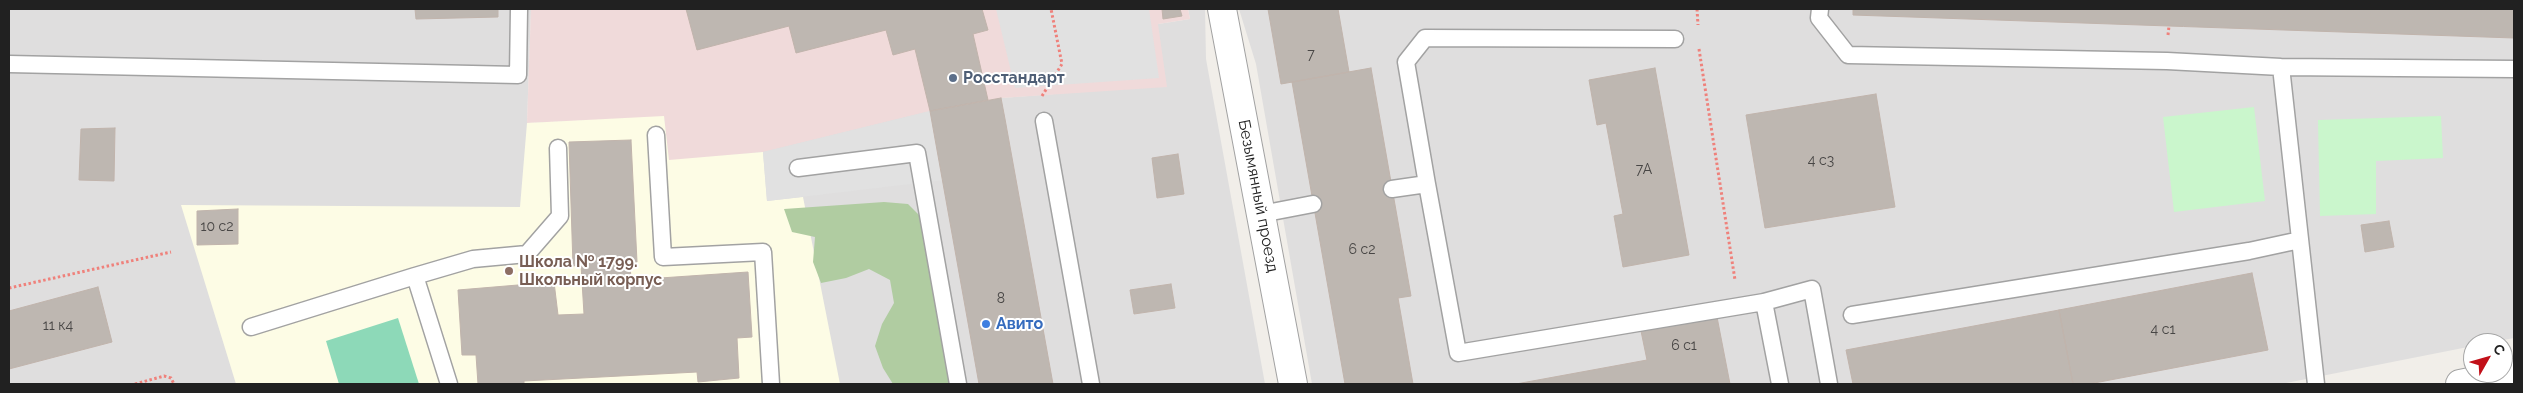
<!DOCTYPE html>
<meta charset="utf-8">
<style>
body{margin:0}
#map{position:relative;width:2523px;height:393px;overflow:hidden;background:#f1eee9;font-family:Raleway,sans-serif}
canvas{display:block}
.frame{position:absolute;inset:0;border:10px solid #212121;pointer-events:none}
.north{position:absolute;left:2463px;top:333px;width:50px;height:50px;box-sizing:border-box;background:#fff;border:1px solid #a6a6a6;border-radius:50%;rotate:52deg;font-size:14px;font-weight:700;line-height:20px;text-align:center;color:#212121}
.north::after{content:'';display:block;margin:auto;width:18px;height:22px;background:#c21019;clip-path:polygon(50% 0,100% 100%,50% 72%,0 100%)}
</style>
<div id="map">
<canvas width="2523" height="393"></canvas>
<div class="frame"></div>
<div class="north">С</div>
</div>
<script>
const ctx = document.querySelector('canvas').getContext('2d');
ctx.lineJoin = 'round';
function fillPath(path, color) {
  ctx.fillStyle = color;
  ctx.fill(path, 'evenodd');
}
function poly(rows) {
  const path = new Path2D();
  for (const r of rows) {
    path.moveTo(r[0], r[1]);
    for (let i = 2; i < r.length; i += 2) path.lineTo(r[i], r[i + 1]);
  }
  return path;
}
function trace(path, color, width, dash) {
  ctx.strokeStyle = color;
  ctx.lineWidth = width;
  ctx.lineCap = dash ? 'butt' : 'round';
  ctx.setLineDash(dash || []);
  ctx.stroke(path);
}
function drawText(font, color, halo, rows, align = 'center') {
  ctx.font = font + ' Raleway,sans-serif';
  ctx.lineWidth = 4;
  ctx.setLineDash([]);
  ctx.textBaseline = 'middle';
  ctx.strokeStyle = halo;
  ctx.fillStyle = color;
  for (const [text, x, y, turn = 0] of rows) {
    ctx.save();
    ctx.translate(x, y);
    ctx.rotate((+turn || 0) * Math.PI / 180);
    ctx.textAlign = isNaN(turn) ? turn : align;
    if (halo) ctx.strokeText(text, 0, 0);
    ctx.fillText(text, 0, 0);
    ctx.restore();
  }
}
fillPath(poly([
 [9,9,531,9,527,123,664,116,930,111,1001,98,1054,94,1158,24,1190,19,1188,9,1205,9,1206,59,1265,384,9,384],
 [1239,9,2514,9,2514,338,2487,343,2473,343,2473,346,2281,384,1312,384,1256,64]
]), '#dfdede');
fillPath(poly([
 [531,9,1188,9,1190,19,1158,24,1167,87,1001,98,930,111,763,152,669,161,664,117,527,123]
]), '#f0dada');
fillPath(poly([
 [664,116,669,160,763,152,767,201,803,197,840,384,236,384,181,205,520,207,527,123]
]), '#fdfce5');
fillPath(poly([
 [884,202,908,204,925,221,949,384,893,384,883,368,875,346,882,324,894,303,890,280,869,269,846,278,821,283,813,262,815,237,792,232,784,209]
]), '#b0cca1');
fillPath(poly([
 [2254,107,2265,201,2174,212,2163,117],
 [2441,116,2443,158,2376,161,2376,214,2320,216,2318,120]
]), '#caf6cc');
fillPath(poly([
 [398,318,419,384,339,384,326,341]
]), '#8dd9b8');
fillPath(poly([
 [996,9,1149,9,1159,78,1015,88],
 [930,111,944,180,767,201,763,152]
]), '#e1e1e1');
const building = poly([
 [415,9,498,9,498,17,416,19,415,9],
 [686,9,982,9,988,30,973,34,988,100,930,111,915,49,893,55,886,30,796,53,789,26,697,50,686,9],
 [1162,9,1180,9,1182,16,1163,19,1162,9],
 [1268,9,1338,9,1349,72,1281,84,1268,9],
 [1853,9,2514,9,2514,38,1853,15,1853,9],
 [1371,68,1411,296,1398,298,1413,384,1345,384,1292,82,1371,68],
 [1655,68,1689,255,1623,267,1614,216,1623,214,1606,123,1597,125,1589,80,1655,68],
 [1876,94,1895,207,1765,228,1746,115,1876,94],
 [1001,98,1005,119,1053,384,979,384,930,111,1001,98],
 [115,128,114,181,79,180,81,129,115,128],
 [631,140,637,262,630,263,631,280,748,272,752,337,737,338,739,378,698,382,697,372,524,381,524,384,478,384,476,355,462,355,458,290,554,282,558,315,584,314,581,265,573,266,569,142,631,140],
 [1178,154,1184,194,1157,198,1152,158,1178,154],
 [238,209,238,244,197,245,197,211,238,209],
 [2389,221,2394,247,2365,252,2361,225,2389,221],
 [2252,273,2268,350,2089,384,2073,384,2059,310,2252,273],
 [1171,284,1175,308,1134,314,1130,290,1171,284],
 [98,287,112,342,9,369,9,311,98,287],
 [2059,310,2073,384,1853,384,1846,350,2059,310],
 [1717,317,1730,384,1516,384,1647,360,1641,331,1717,317]
]);
fillPath(building, '#beb7b1');
trace(building, '#c1b4ac', 1);
const service = poly([
 [1820,9,1819,18,1848,55,2167,61,2281,67,2514,69],
 [9,64,518,75,519,9],
 [2281,67,2316,384],
 [1044,121,1091,384],
 [656,135,663,257,763,252,771,384],
 [798,168,917,153,958,384],
 [1427,184,1458,353,1764,302],
 [1392,189,1427,184,1406,62,1425,38,1675,39],
 [1261,214,1313,204],
 [415,276,473,259,527,254,560,216,558,148],
 [1852,315,2249,251,2300,240],
 [251,327,415,276,449,384],
 [1780,384,1764,302,1812,289,1829,384]
]);
const minor = poly([
 [1222,9,1293,384],
 [2460,384,2514,373]
]);
trace(service, '#a2a2a2', 19);
trace(minor, '#a2a2a2', 30);
trace(poly([
 [1697,9,1698,25],
 [2168,35,2169,26],
 [1699,49,1735,280],
 [1042,96,1062,64,1051,9],
 [9,288,171,252],
 [135,384,164,376,171,378,174,384]
]), '#ef817b', 3, [2.5, 2.5]);
trace(service, '#fff', 16);
trace(minor, '#fff', 28);
for (const [x, y, r, color] of [
 [953,78,5,"#5c6f8a"],
 [509,271,5,"#8d6e63"],
 [986,324,5,"#3f7fe0"]
]) {
  const dot = new Path2D();
  dot.arc(x, y, r, 0, 2 * Math.PI);
  ctx.fillStyle = color;
  ctx.fill(dot);
  trace(dot, '#fff', 2);
}
drawText('14px', '#484645', null, [
 ["7",1311,55],
 ["4 с3",1821,161],
 ["7А",1644,170],
 ["10 с2",217,227],
 ["6 с2",1362,250],
 ["8",1001,299],
 ["11 к4",58,326],
 ["4 с1",2163,330],
 ["6 с1",1684,346]
]);
drawText('bold 16px', '#4e5e75', '#fff', [
 ["Росстандарт",963,78]
], 'left');
drawText('16px', '#212121', '#fff', [
 ["Безымянный проезд",1258,196,79]
]);
drawText('bold 16px', '#785e54', '#fff', [
 ["Школа № 1799.",519,262],
 ["Школьный корпус",519,280]
], 'left');
drawText('bold 16px', '#366cbe', '#fff', [
 ["Авито",996,324]
], 'left');
</script>
